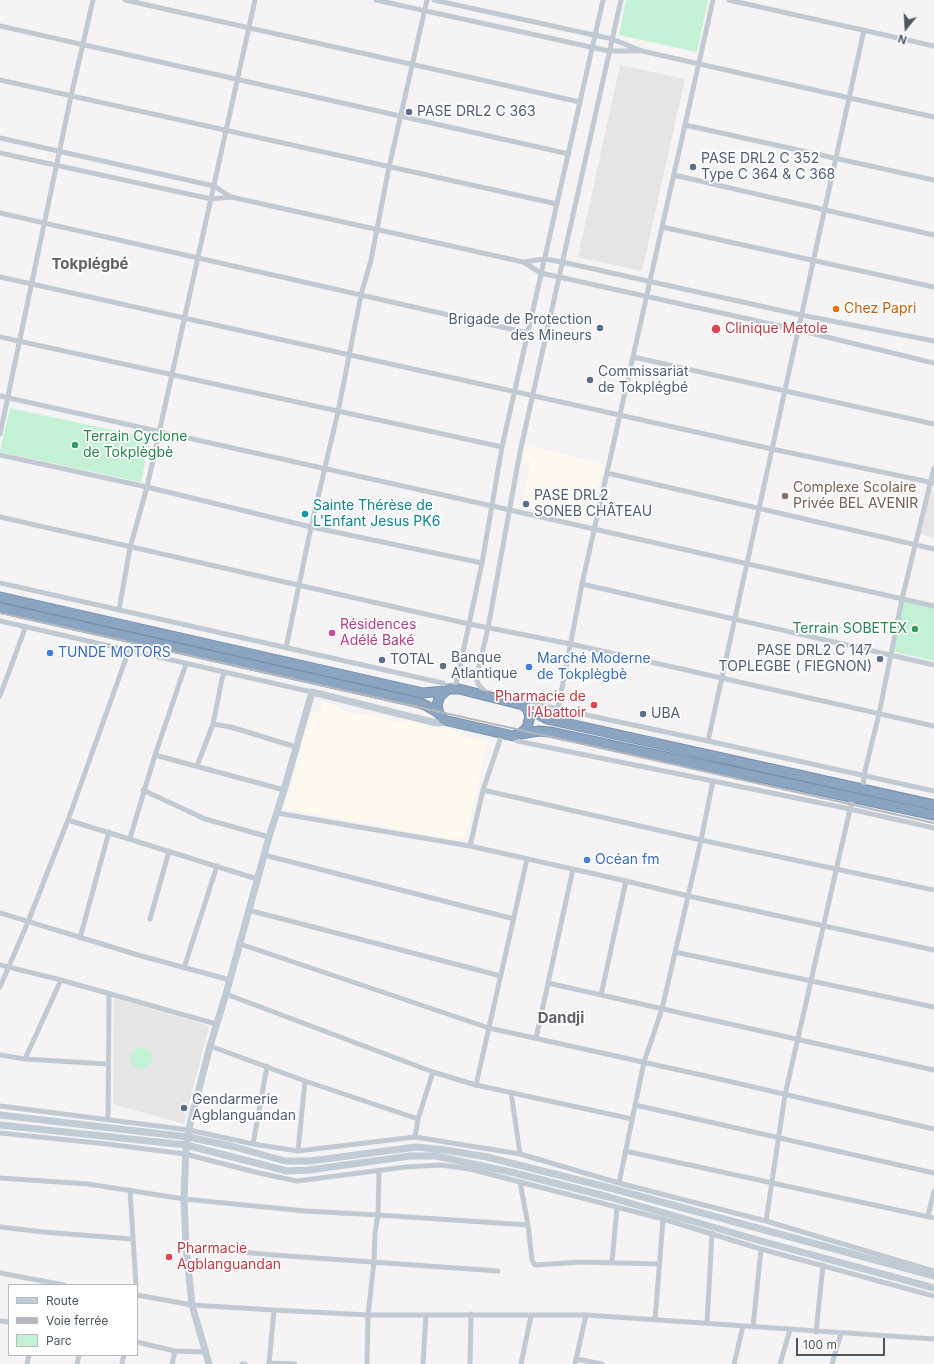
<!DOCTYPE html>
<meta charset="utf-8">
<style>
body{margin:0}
#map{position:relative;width:934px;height:1364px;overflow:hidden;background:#f5f3f3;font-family:Inter,sans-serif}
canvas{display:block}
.legend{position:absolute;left:8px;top:1284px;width:130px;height:72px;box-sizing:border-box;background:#fff;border:1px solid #b7bbc0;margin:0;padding:5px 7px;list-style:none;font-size:12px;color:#4a5661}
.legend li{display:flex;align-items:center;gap:8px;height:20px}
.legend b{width:20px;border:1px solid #b7bbc0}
.north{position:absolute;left:886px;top:8px;width:40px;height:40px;-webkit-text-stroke:3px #fff;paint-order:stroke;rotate:198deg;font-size:11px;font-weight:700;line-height:16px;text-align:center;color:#4a5661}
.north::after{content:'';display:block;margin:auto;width:14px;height:18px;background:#4a5661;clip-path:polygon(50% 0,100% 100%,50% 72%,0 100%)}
.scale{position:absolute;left:796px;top:1338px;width:89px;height:18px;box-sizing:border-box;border:2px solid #4a5661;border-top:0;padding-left:5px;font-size:12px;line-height:14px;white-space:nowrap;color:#4a5661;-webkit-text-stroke:3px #fff;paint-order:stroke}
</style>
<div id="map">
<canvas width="934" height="1364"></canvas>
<ul class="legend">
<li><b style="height:5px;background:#c1cbd6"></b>Route</li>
<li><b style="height:5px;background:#b5b8bd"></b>Voie ferrée</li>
<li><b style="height:11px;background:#c3f1d5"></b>Parc</li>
</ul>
<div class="north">N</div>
<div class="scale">100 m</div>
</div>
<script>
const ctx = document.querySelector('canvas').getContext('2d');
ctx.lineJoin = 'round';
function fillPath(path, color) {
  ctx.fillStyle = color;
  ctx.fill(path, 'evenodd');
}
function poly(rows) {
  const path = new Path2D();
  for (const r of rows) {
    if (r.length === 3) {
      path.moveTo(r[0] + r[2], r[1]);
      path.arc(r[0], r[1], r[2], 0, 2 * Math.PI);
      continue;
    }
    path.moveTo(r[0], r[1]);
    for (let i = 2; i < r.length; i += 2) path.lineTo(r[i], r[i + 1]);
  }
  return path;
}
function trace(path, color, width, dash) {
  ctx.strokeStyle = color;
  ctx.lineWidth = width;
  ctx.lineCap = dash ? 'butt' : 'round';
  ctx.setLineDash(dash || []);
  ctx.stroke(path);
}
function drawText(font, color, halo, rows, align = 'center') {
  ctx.font = font + ' Inter,sans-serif';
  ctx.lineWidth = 3.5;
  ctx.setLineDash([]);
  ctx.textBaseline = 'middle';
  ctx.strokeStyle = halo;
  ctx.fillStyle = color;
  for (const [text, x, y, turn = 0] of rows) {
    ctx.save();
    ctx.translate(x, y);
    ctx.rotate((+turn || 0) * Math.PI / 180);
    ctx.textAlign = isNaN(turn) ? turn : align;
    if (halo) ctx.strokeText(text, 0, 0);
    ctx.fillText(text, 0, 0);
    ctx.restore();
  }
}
fillPath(poly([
 [526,445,604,465,590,522,520,505,531,462,523,460],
 [324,701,340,708,340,710,405,723,406,719,460,731,459,735,487,742,467,835,456,840,285,809,311,712,319,712]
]), '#fdf9ef');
fillPath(poly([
 [620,65,685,79,642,271,578,257],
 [930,490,934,491,934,538,920,534],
 [114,998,209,1026,184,1124,113,1104]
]), '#e6e4e5');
fillPath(poly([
 [626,0,708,0,697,52,619,35],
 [10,408,150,438,141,482,0,452],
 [903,599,934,607,934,661,891,651],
 [141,1058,11]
]), '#c3f1d5');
const highway = poly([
 [0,597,423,693,445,691],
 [0,608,419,703,425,705,439,713],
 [448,689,459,689,523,705,527,708,530,716,527,728,520,734,513,736,444,720,439,714,437,705,440,696,448,689],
 [527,708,547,719,934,805],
 [520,734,539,731,550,732,934,815]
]);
trace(highway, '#7690ad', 11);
trace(poly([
 [125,0,580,102],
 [376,0,609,51,638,51],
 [434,0,612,39,642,51,934,117],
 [729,0,934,46],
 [0,26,569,154],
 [0,80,557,204],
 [685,125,934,180],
 [0,138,214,186,231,197],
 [0,153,211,199,231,197,523,262,541,273,798,330,934,363],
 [674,175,934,235],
 [0,213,528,333],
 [662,227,934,287],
 [523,262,545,259,562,262,801,315,934,341],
 [0,277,772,449,934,483],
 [0,337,502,447],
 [633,357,934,424],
 [0,396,510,510,934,606],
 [0,434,71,96,93,0],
 [0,455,147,487,311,527,482,563],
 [607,473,934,549],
 [0,517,469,624,571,644,934,726],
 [0,583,438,682,443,683,448,689],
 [582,584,934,665],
 [119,610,130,548,147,487,255,0],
 [0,621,312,692],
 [286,648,311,527,338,412,361,295,371,260,389,167,427,0],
 [452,689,456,683,458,676,482,563,502,447,603,0],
 [488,695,479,685,476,679,488,628,520,452,621,0],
 [0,696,26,626],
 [521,701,708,741,934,791],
 [558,709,582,584,713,0],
 [213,724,222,679,224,673],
 [513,736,517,741,850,809,934,828],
 [708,741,864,30],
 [155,755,284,790],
 [197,766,213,724,231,727,296,747],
 [863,789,864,775,879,714,902,599,934,468],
 [143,790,205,819,269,837],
 [483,790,701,840,934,890],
 [277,813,470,846,626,881,688,896,934,950],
 [68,820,257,879],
 [130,838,155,755,186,664],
 [470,846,483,790,502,734],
 [264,855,514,919],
 [248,910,501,976],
 [0,913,138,955,230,980],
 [150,919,169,851],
 [80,938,109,832],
 [240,944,489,1028,715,1078,934,1129],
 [675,952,934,1007],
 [0,965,61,980,216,1024],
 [184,968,217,866],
 [548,983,934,1070],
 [0,987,28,922,68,820,129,650],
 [226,994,433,1072,476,1085,632,1119],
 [601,995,626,881],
 [536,1038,573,869],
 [210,1046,305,1081,418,1119],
 [0,1055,25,1059,108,1064],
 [25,1059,61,980],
 [476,1085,527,859],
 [511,1092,520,1154],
 [635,1105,934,1173],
 [0,1106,189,1130,253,1144,298,1151,415,1137,520,1154,619,1183,766,1221,934,1271],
 [108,1119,109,993],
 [0,1133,107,1144,185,1154,259,1173,297,1181,406,1167,441,1165,470,1169,663,1219,761,1249,934,1296],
 [415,1137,418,1119,433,1072],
 [253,1144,267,1066],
 [298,1151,305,1081],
 [625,1151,934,1218],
 [0,1178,88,1184,184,1199,305,1211,378,1215,379,1170],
 [520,1182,528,1225,532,1260,535,1265,581,1262,660,1264],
 [619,1183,644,1062,662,1009,701,840,713,781],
 [130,1190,136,1285],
 [928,1216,934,1191],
 [766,1221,785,1095,853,796],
 [0,1227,43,1232,132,1239],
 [186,1247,274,1255,498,1271],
 [612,1262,617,1207],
 [0,1273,64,1285],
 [137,1295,192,1305,274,1310,368,1315,586,1315,934,1339],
 [655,1320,663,1219],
 [0,1321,9,1322],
 [707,1323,712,1233],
 [753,1327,761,1249],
 [816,1332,823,1265],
 [137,1342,175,1351,204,1352],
 [576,1359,602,1364],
 [269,1363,295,1364],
 [27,1364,29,1355],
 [77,1364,79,1355],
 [122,1364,124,1355],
 [172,1364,175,1351],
 [242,1364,245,1364],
 [269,1364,274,1310],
 [367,1364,368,1315,374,1262,375,1233,378,1215,528,1225],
 [423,1364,426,1315],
 [470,1364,471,1314],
 [521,1364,531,1316],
 [575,1364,586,1315],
 [734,1364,743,1326],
 [780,1364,790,1330],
 [832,1364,841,1333]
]), '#c1cad2', 5);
trace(poly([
 [0,1115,188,1137,231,1146,285,1161,310,1161,416,1147,445,1150,487,1157,610,1188,934,1276],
 [0,1125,186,1145,287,1171,309,1170,410,1156,436,1156,515,1173,609,1197,761,1241,934,1288],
 [209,1364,192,1305,186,1247,184,1199,186,1145,191,1120,210,1046,226,994,269,837,284,790,312,692,436,723,441,723,446,721]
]), '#c1cbd6', 7);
trace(highway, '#8ba5c1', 9);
trace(poly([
 [0,613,934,823]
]), '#b5b8bd', 2);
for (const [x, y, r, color] of [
 [409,112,4,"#5c6f8a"],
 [693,167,4,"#5c6f8a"],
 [836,309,4,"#e8710a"],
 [600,328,4,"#5c6f8a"],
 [716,329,5,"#e0444e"],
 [590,380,4,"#5c6f8a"],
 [75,445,4,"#2e9e5b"],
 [785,496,4,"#8d6e63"],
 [526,504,4,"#5c6f8a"],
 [305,514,4,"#0f9aa8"],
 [915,629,4,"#2e9e5b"],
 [332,633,4,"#d1479c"],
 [50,653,4,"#3f7fe0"],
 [880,659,4,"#5c6f8a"],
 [382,660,4,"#5c6f8a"],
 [443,666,4,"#5c6f8a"],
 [529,667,4,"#3f7fe0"],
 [594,705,4,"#e0444e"],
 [643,714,4,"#5c6f8a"],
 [587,860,4,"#3f7fe0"],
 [184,1108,4,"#5c6f8a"],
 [169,1257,4,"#e0444e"]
]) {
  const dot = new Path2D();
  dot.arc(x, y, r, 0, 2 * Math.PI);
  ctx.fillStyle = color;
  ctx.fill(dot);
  trace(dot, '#fff', 1.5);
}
drawText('14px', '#4e5e75', '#fff', [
 ["PASE DRL2 C 363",417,112],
 ["PASE DRL2 C 352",701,159],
 ["Type C 364 & C 368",701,175],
 ["Brigade de Protection",592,320,"right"],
 ["des Mineurs",592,336,"right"],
 ["Commissariat",598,372],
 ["de Tokplégbé",598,388],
 ["PASE DRL2",534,496],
 ["SONEB CHÂTEAU",534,512],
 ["PASE DRL2 C 147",872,651,"right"],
 ["TOPLEGBE ( FIEGNON)",872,667,"right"],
 ["Banque",451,658],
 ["Atlantique",451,674],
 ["TOTAL",390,660],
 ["UBA",651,714],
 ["Gendarmerie",192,1100],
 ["Agblanguandan",192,1116]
], 'left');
drawText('14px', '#c56008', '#fff', [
 ["Chez Papri",844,309]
], 'left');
drawText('14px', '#be3a42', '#fff', [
 ["Clinique Metole",725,329],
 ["Pharmacie de",586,697,"right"],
 ["l'Abattoir",586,713,"right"],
 ["Pharmacie",177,1249],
 ["Agblanguandan",177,1265]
], 'left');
drawText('14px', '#27864d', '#fff', [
 ["Terrain Cyclone",83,437],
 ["de Tokplègbè",83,453],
 ["Terrain SOBETEX",907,629,"right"]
], 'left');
drawText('14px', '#785e54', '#fff', [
 ["Complexe Scolaire",793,488],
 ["Privée BEL AVENIR",793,504]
], 'left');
drawText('14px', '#0d838f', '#fff', [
 ["Sainte Thérèse de",313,506],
 ["L'Enfant Jesus PK6",313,522]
], 'left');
drawText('14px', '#b23c85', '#fff', [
 ["Résidences",340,625],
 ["Adélé Baké",340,641]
], 'left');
drawText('14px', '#366cbe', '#fff', [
 ["TUNDE MOTORS",58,653],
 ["Marché Moderne",537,659],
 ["de Tokplègbè",537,675],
 ["Océan fm",595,860]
], 'left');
drawText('bold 15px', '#5f6368', '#fff', [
 ["Tokplégbé",90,264],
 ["Dandji",561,1018]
]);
</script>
